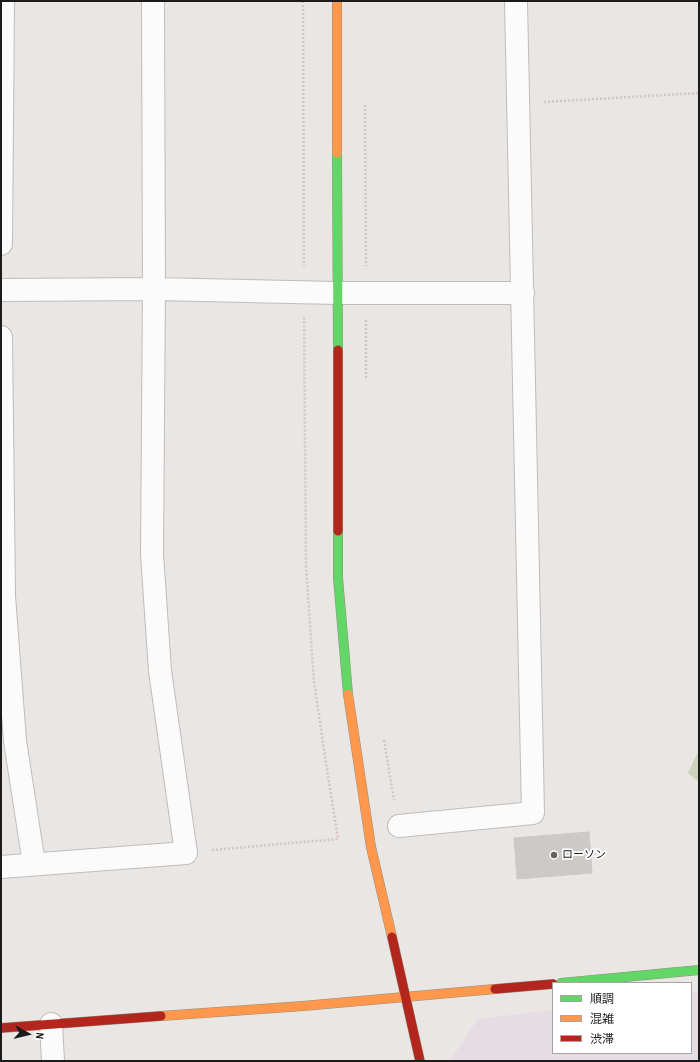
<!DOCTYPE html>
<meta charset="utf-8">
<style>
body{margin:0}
#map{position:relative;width:700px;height:1062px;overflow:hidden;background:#e9e6e3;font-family:"Archivo Narrow","Noto Sans JP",sans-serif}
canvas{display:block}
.frame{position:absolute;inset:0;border:2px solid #1b1b1b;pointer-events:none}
.legend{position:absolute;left:552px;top:982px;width:140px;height:72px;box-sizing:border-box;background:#fff;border:1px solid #a4a4a4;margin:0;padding:5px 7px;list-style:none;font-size:12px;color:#1b1b1b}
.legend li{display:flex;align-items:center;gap:8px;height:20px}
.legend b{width:20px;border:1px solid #a4a4a4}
.north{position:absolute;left:8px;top:1014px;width:40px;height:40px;-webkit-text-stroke:3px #fff;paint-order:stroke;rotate:98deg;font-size:11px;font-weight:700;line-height:16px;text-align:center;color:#1b1b1b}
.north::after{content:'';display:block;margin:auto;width:14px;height:18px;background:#1b1b1b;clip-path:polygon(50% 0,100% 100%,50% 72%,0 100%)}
</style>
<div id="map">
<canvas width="700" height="1062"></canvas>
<div class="frame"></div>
<ul class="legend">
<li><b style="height:5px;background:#63d668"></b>順調</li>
<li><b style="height:5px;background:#ff974d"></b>混雑</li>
<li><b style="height:5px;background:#b3261e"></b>渋滞</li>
</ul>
<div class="north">N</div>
</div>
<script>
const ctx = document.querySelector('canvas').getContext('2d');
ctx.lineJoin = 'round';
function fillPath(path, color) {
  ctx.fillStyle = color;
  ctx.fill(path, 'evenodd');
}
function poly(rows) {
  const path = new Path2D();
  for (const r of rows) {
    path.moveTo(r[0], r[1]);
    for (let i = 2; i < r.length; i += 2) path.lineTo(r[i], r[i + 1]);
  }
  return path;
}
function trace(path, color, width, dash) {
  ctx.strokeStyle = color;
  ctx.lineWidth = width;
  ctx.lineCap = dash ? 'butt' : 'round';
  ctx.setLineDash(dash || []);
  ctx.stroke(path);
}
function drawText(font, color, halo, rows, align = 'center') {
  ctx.font = font + ' "Archivo Narrow","Noto Sans JP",sans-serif';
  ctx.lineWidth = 3.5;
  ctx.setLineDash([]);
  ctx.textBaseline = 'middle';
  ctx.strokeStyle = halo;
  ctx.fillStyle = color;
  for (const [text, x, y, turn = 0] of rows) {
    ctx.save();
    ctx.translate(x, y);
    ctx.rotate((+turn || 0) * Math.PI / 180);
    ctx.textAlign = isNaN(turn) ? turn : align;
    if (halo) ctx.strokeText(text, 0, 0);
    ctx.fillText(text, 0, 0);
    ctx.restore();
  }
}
fillPath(poly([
 [699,991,699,1061,450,1061,478,1019,553,1010,553,1053,691,1053,691,992]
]), '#e6dce3');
fillPath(poly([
 [699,750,699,782,688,773]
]), '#c9d4bb');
const building = poly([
 [589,832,592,873,517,879,514,838,589,832]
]);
fillPath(building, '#ccc9c6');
trace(building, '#ccc8c5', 1);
const street = poly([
 [1,244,3,1],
 [1,290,154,289,337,293,523,293],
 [1,337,4,596,15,741,34,864],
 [399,826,533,813,516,1],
 [1,867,186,853,160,671,152,554,154,289,153,1],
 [51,1024,53,1061]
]);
const fast = poly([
 [337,153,338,350],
 [338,531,338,578,348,694],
 [561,983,699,970]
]);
const slow = poly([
 [337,1,337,153],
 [348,694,371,847,392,937],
 [161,1016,303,1006,495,989]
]);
const jam = poly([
 [338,350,338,531],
 [392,937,420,1061],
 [495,989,553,984],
 [1,1028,161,1016]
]);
trace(street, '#bfbdbc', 24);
trace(fast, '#918f7e', 10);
trace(slow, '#918f7e', 10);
trace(jam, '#918f7e', 10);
trace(poly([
 [303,1,304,266],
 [544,102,699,93],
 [365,105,366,266],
 [366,378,366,319],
 [384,740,394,800],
 [212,850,338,839,326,763,314,682,306,566,304,317]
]), '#d3c5c6', 2.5, [2, 2]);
trace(street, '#fcfbfb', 22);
trace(fast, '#63d668', 9);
trace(slow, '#ff974d', 9);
trace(jam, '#b3261e', 9);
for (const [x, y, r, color] of [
 [554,855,4,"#636261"]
]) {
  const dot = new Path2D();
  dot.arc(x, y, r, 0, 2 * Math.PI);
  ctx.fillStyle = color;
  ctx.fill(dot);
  trace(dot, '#fff', 1.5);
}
drawText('11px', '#1b1b1b', '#fff', [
 ["ローソン",562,855]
], 'left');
</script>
